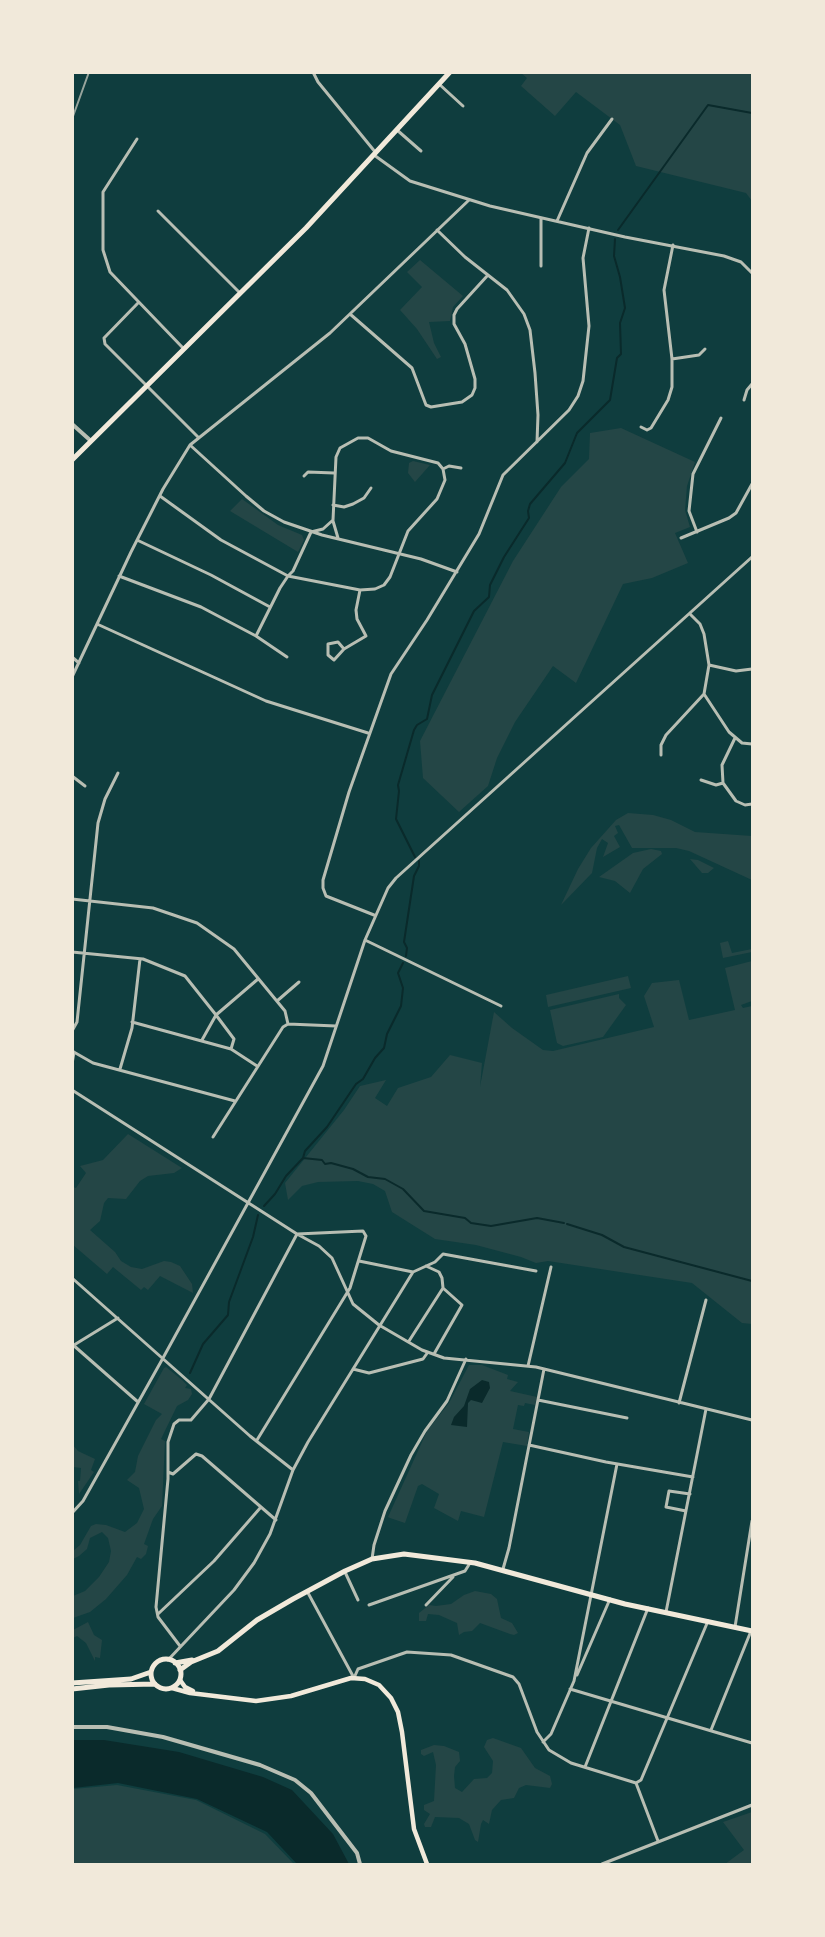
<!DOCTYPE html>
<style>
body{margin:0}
#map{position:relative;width:825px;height:1937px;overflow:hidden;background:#0f3d3e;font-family:"IBM Plex Serif",serif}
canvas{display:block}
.frame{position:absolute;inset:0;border:74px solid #f1e9da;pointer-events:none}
</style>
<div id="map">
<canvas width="825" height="1937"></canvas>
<div class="frame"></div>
</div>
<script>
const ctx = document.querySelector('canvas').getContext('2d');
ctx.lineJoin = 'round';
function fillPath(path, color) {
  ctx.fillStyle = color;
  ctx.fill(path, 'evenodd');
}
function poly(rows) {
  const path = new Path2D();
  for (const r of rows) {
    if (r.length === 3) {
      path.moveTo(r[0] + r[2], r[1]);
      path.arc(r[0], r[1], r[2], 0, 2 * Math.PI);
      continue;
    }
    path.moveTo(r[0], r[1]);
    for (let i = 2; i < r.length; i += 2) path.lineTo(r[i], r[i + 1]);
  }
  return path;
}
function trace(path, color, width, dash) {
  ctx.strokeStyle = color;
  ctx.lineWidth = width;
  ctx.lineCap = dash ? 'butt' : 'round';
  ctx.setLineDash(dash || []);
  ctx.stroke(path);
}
fillPath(poly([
 [521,73,752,73,752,201,746,193,636,166,620,125,576,92,555,116,521,86,527,78],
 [420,260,463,296,453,307,450,321,429,322,434,343,441,357,437,359,417,329,400,310,422,287,407,272],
 [621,428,695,462,687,486,685,510,690,527,675,533,688,563,652,578,623,584,576,683,553,666,515,722,497,758,488,786,459,812,423,778,420,741,513,561,561,487,589,459,590,433],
 [413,461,430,465,415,482,408,473,409,463],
 [242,499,278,525,302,535,304,540,298,552,230,511],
 [628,813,653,815,671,820,695,832,752,836,752,880,689,851,676,848,632,848,619,825,615,826,618,833,614,836,620,847,603,857,608,843,602,839,597,848,592,873,561,905,578,869,591,848,616,820],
 [651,849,661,851,662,854,643,869,630,893,615,881,599,877,633,853],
 [690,859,698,860,714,868,708,873,702,873],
 [728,941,732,953,752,949,752,952,723,958,720,943],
 [752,961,752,1001,741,1005,743,1008,752,1006,752,1324,742,1323,692,1283,548,1261,536,1263,521,1257,476,1245,435,1239,392,1212,385,1191,373,1184,358,1181,318,1182,302,1186,288,1200,285,1183,344,1110,360,1086,386,1080,375,1098,387,1106,398,1088,431,1077,450,1055,482,1063,480,1087,494,1012,512,1028,543,1050,553,1051,654,1027,644,996,652,983,679,980,689,1020,735,1010,725,968],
 [628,976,631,988,548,1007,546,995],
 [619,994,619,998,626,1005,603,1037,563,1046,557,1043,550,1010],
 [128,1134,182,1168,174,1173,148,1176,140,1181,126,1199,108,1198,104,1203,100,1221,90,1230,115,1252,121,1261,131,1267,142,1269,164,1261,171,1262,180,1266,192,1284,193,1293,160,1276,148,1290,144,1287,141,1290,113,1267,107,1274,73,1245,73,1187,76,1188,86,1173,80,1166,103,1160],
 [469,1365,482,1365,508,1375,507,1379,518,1382,510,1391,537,1397,535,1405,525,1403,524,1406,518,1405,513,1429,529,1432,527,1446,503,1442,484,1517,461,1511,458,1521,434,1508,439,1494,422,1484,418,1486,405,1523,390,1518,388,1517,427,1431,449,1403],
 [166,1367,182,1380,187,1385,185,1388,191,1389,192,1394,188,1400,177,1406,161,1439,165,1441,162,1506,153,1519,144,1544,148,1546,146,1554,141,1559,137,1557,127,1575,106,1599,90,1612,73,1618,73,1596,85,1591,99,1577,109,1562,111,1551,108,1538,102,1532,90,1538,87,1549,79,1556,73,1559,73,1551,80,1545,91,1526,96,1524,106,1525,125,1532,137,1523,144,1509,139,1488,127,1480,135,1472,138,1456,156,1420,162,1414,144,1404,164,1368],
 [72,1444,78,1451,95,1459,91,1470,94,1472,79,1494,78,1481,80,1481,81,1468,73,1467],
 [475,1591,491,1594,497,1599,501,1618,512,1623,518,1633,514,1635,510,1634,480,1623,472,1631,464,1632,459,1635,457,1623,439,1615,428,1614,426,1621,419,1621,419,1613,429,1605,436,1606,451,1604,464,1595],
 [88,1622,94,1635,102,1640,100,1658,95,1657,95,1661,86,1643,77,1636,73,1638,73,1630],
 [493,1738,521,1748,535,1768,550,1776,552,1784,550,1788,526,1785,519,1788,514,1798,501,1800,492,1810,489,1824,483,1820,481,1824,478,1842,475,1840,469,1824,459,1818,435,1817,431,1827,425,1827,424,1824,430,1814,424,1810,424,1805,434,1801,436,1765,433,1752,424,1756,421,1754,421,1750,434,1745,444,1746,459,1752,460,1761,455,1767,454,1776,455,1788,462,1792,474,1779,487,1778,492,1773,493,1761,484,1747,487,1740],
 [117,1785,196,1800,265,1834,294,1864,73,1864,73,1789],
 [752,1812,752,1864,725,1864,744,1850,723,1822]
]), '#244646');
fillPath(poly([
 [482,1380,489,1382,490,1388,482,1403,471,1400,468,1403,467,1427,451,1425,454,1417,464,1406,470,1389],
 [73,1740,104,1740,179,1752,263,1777,292,1790,333,1834,349,1864,297,1864,267,1832,197,1799,118,1783,73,1788]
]), '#0a2a2b');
trace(poly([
 [618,230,708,105,752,113],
 [415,857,396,819,399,791,398,785,414,730,417,725,427,719,432,695,474,611,489,597,490,585,504,557,529,518,528,511,530,504,565,463,577,433,610,400,617,358,621,354,620,323,625,308,620,277,614,256,615,239],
 [406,956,407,948,404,942,414,876,419,866,419,861],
 [303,1158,322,1160,325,1164,331,1163,353,1169,368,1177,385,1179,403,1189,424,1211,465,1218,471,1223,491,1226,537,1218,564,1223],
 [264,1206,275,1194,286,1176,303,1158,305,1151,327,1127,356,1084,363,1079,375,1058,384,1048,387,1034,401,1006,403,988,398,973,403,963],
 [567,1224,602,1235,624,1247,752,1281],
 [190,1373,203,1344,228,1315,229,1302,253,1237,258,1215]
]), '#0a2a2b', 2);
trace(poly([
 [313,72,318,82,376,153],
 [439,84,463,106],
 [397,130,421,151],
 [137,139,103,192,103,250,110,272,183,348],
 [374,155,410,181,490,206,625,237,724,256,741,262,752,273],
 [158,211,240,293],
 [557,221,587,153,612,119],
 [437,230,465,257,507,290,524,314,530,330,535,373,538,415,537,442],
 [541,266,541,218],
 [138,303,104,338,105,344,198,437],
 [350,314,412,368,426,405,431,407,462,402,472,395,475,388,475,379,465,344,454,324,454,315,457,309,488,275],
 [672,359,699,355,705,349],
 [744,400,747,390,752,384],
 [641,427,647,430,651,428,668,400,672,387,672,359,664,290,673,245],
 [190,445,246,496,264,511,284,522,322,535,421,559,457,572],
 [443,469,449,466,461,468],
 [304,476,308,472,334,473],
 [160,496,221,540,288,576,360,590,375,589,384,585,390,577,408,531,437,499,445,480,443,469,438,463,391,451,368,438,358,438,340,448,336,457,333,520,323,529,311,532,293,571,288,576,280,588,256,636],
 [333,505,344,507,353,504,364,498,371,488],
 [333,521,338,538],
 [697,532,689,511,693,474,721,418],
 [681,538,729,518,736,513,752,484],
 [137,540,211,575,270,607],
 [119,576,201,607,256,636,287,657],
 [690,614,700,624,704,634,709,665,704,694,729,732,742,743,752,744],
 [97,624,266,701,368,733],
 [344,649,334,660,328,655,328,644,338,642,344,649,366,636,357,619,356,610,360,590],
 [72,657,79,663],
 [709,665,736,671,752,669],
 [72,677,131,552,163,489,190,445,330,333,469,200],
 [735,738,722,765,723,783,736,801,745,805,752,804],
 [661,755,661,745,666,735,704,694],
 [72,776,85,786],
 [701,780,716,785,723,783],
 [72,899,153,908,197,923,234,949,285,1011,288,1024],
 [374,915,326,896,323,888,323,880,349,792,391,674,427,620,479,534,503,475,569,410,578,396,583,381,589,326,583,258,589,228],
 [365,940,501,1006],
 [72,952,143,959,185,976,216,1015,258,979],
 [277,1001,299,982],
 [132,1022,231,1049,257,1066],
 [288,1024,336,1026],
 [72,1031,77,1022,98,823,105,799,118,773],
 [202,1040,216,1015,234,1039,231,1049],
 [72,1051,93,1063,235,1101],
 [72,1064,74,1052],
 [120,1069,132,1028,140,959],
 [72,1090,297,1234,319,1246,332,1258,353,1304,379,1325,422,1350,444,1358,536,1367,752,1420],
 [213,1137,283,1027,288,1024],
 [359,1261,413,1272,435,1262,443,1254,536,1271],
 [426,1266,439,1272,442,1278,443,1288,462,1305,434,1354],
 [72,1278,250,1436,293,1470],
 [409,1341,443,1288],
 [72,1344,138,1402],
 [74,1345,118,1318],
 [528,1366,551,1267],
 [353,1369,369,1373,423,1359,428,1352],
 [538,1400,627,1418],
 [679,1403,706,1300],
 [529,1445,606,1462,693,1477],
 [168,1472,173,1474,196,1454,202,1456,276,1520],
 [686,1511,666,1507,669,1491,690,1494],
 [72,1513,83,1501,163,1358,323,1066,365,940,388,888,396,878,752,557],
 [372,1559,374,1545,385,1511,411,1455,425,1431,447,1401,466,1359],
 [503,1569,509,1548,544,1369],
 [345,1572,358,1600],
 [307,1591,354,1678],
 [369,1605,465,1571,470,1563],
 [426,1605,453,1577],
 [666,1612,706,1409],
 [158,1614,214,1561,261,1507],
 [735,1627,752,1521],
 [180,1646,158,1617,156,1607,168,1479,168,1442,174,1424,179,1420,191,1420,209,1399,297,1234,363,1231,366,1236,350,1288,257,1440],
 [168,1660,234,1590,254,1563,270,1534,293,1470,308,1442,413,1272],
 [577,1675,610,1599],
 [354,1678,358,1669,407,1652,451,1655,513,1677,519,1684,537,1732,549,1750,571,1763,636,1783,658,1841],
 [574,1681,617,1464],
 [570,1689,752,1743],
 [711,1730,751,1631],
 [543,1742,551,1734,574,1681],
 [585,1767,648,1608],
 [636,1783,641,1780,708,1621],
 [602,1864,752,1805]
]), '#b8beb3', 3);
trace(poly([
 [72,424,91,441],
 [72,1727,107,1727,163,1737,260,1765,295,1780,311,1793,357,1853,360,1864]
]), '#b8beb3', 4);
trace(poly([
 [180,1680,185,1687,193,1691],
 [172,1688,190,1693,256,1701,291,1696,351,1678,365,1679,379,1685,391,1698,398,1712,402,1732,414,1829,427,1864]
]), '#f1e9da', 4.5);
trace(poly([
 [72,460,306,228,450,72],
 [166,1674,15],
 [175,1663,192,1660],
 [180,1670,191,1662,218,1651,257,1620,293,1599,345,1571,372,1559,404,1554,475,1563,625,1604,752,1631],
 [72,1683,131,1679,151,1672],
 [72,1689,109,1685,155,1684]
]), '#f1e9da', 5);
trace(poly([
 [72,119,89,72]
]), '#97a49c', 2);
</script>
